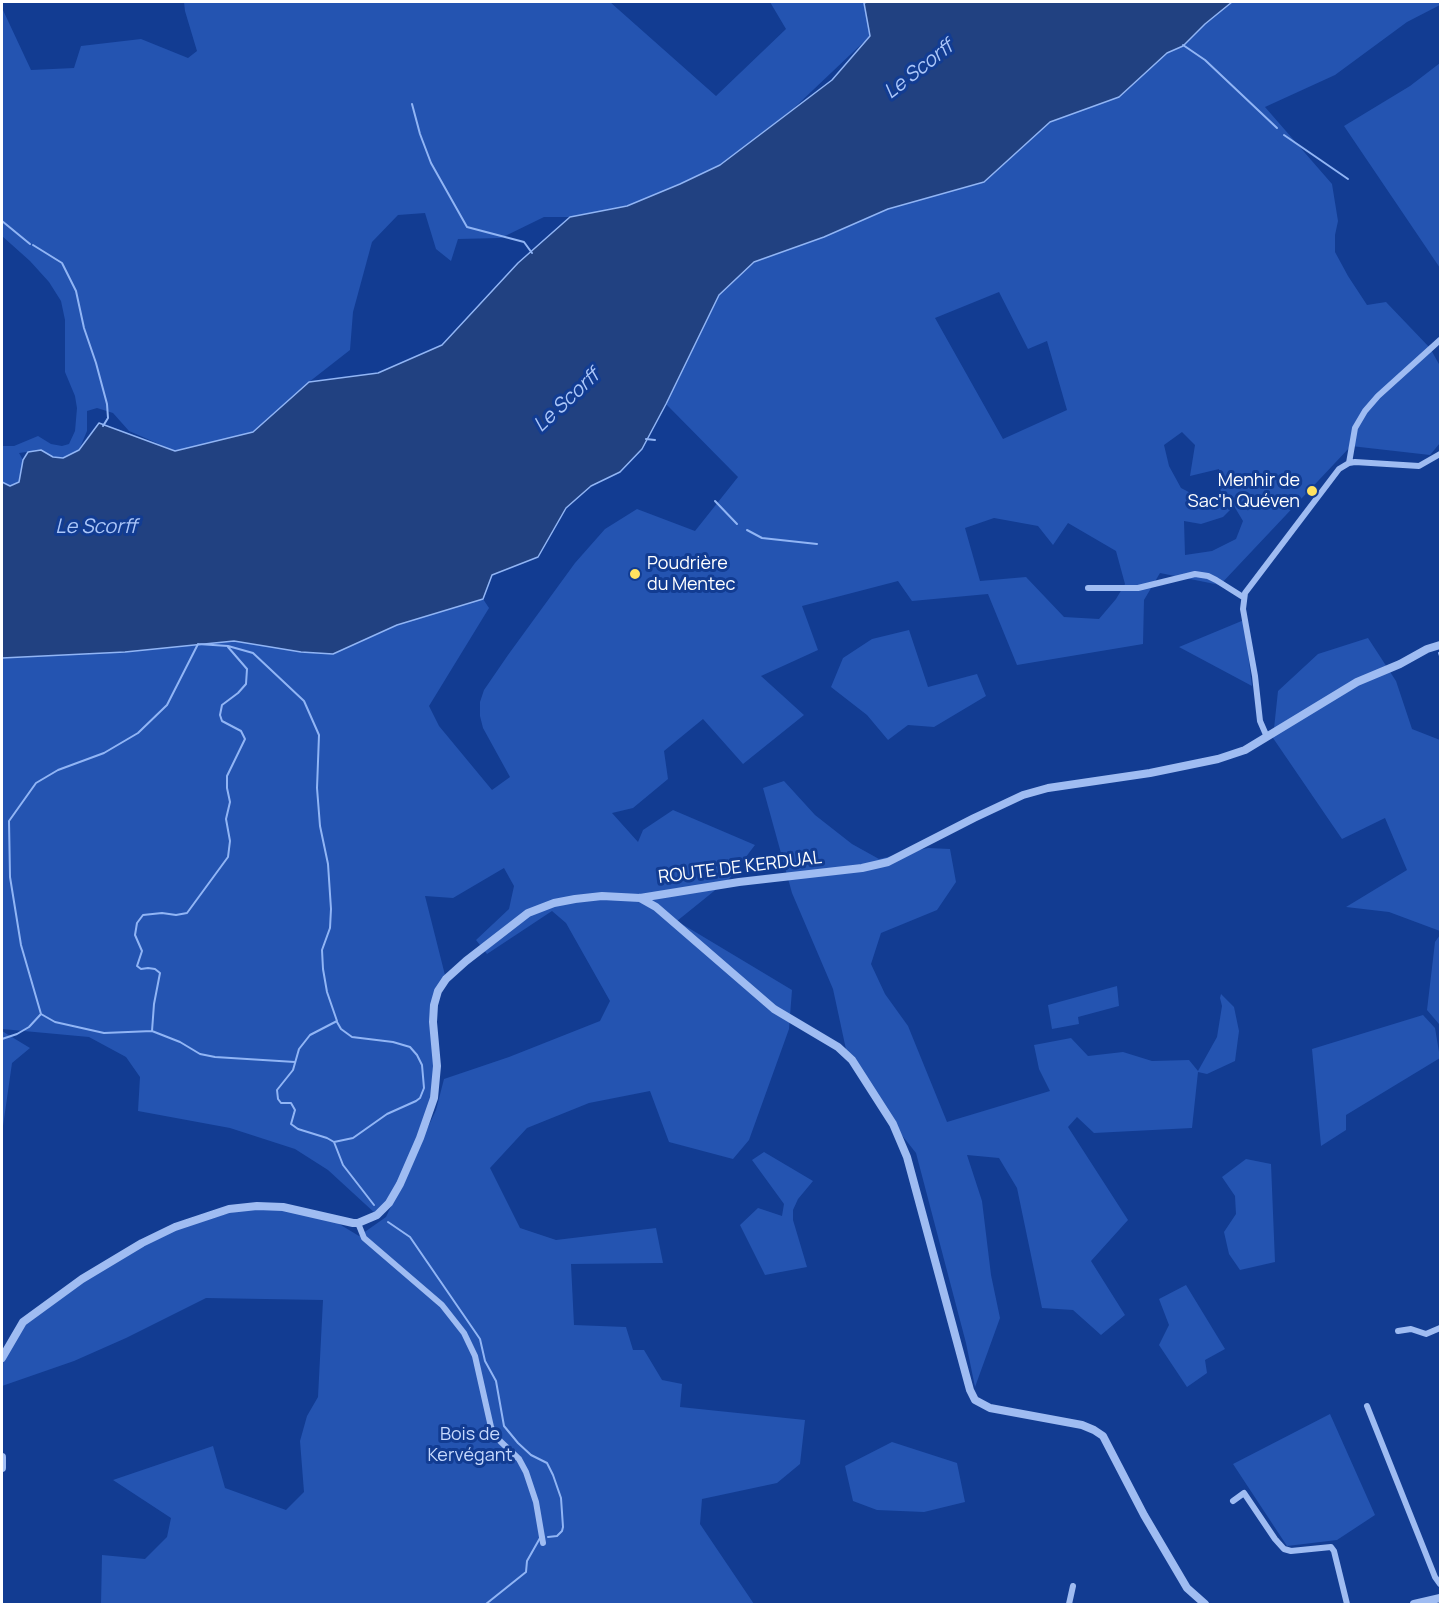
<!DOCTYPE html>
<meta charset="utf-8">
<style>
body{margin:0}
#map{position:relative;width:1442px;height:1606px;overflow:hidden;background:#123c92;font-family:Manrope,sans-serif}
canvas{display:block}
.frame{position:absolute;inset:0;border:3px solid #fff;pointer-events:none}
</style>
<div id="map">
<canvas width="1442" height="1606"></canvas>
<div class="frame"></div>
</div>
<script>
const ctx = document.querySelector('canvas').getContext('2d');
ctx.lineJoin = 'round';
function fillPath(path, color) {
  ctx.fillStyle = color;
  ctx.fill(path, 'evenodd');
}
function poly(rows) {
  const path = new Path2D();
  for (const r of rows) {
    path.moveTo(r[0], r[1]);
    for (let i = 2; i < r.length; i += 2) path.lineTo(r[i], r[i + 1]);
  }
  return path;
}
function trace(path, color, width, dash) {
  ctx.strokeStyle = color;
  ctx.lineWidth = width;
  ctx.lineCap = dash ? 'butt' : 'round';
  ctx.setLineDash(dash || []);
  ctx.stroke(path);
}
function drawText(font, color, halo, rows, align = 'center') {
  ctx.font = font + ' Manrope,sans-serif';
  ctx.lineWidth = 6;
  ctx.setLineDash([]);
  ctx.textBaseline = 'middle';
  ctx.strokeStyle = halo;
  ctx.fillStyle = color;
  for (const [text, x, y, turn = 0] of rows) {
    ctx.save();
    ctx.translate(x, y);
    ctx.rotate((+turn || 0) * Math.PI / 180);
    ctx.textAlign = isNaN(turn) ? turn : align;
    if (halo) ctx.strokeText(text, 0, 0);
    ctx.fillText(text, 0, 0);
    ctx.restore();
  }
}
fillPath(poly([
 [184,2,610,2,716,96,786,29,770,2,867,2,864,3,870,36,794,108,721,165,680,184,627,206,570,217,544,217,501,238,458,239,451,261,436,249,425,213,398,215,372,242,353,312,350,350,309,382,253,432,175,451,129,431,113,413,97,408,87,411,87,431,79,450,63,458,53,457,41,450,19,453,23,460,19,482,10,486,2,482,2,446,14,446,38,436,51,444,62,446,69,444,75,431,77,408,75,396,65,372,65,320,61,301,49,282,30,261,2,236,2,8,31,70,74,68,81,46,141,39,188,58,197,51,185,11],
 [1232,2,1440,2,1440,5,1407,22,1335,75,1265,107,1332,184,1338,221,1335,235,1335,252,1348,276,1367,305,1386,302,1430,348,1440,366,1440,443,1430,455,1351,446,1220,585,1160,573,1144,600,1143,644,1017,665,988,594,912,601,898,581,802,606,818,650,761,676,804,715,743,764,703,719,664,751,668,779,633,808,612,813,638,842,643,830,673,810,755,845,729,879,677,921,792,990,789,1029,749,1140,733,1159,669,1142,650,1091,589,1103,527,1128,490,1168,520,1228,556,1240,656,1228,663,1263,571,1264,574,1325,626,1327,633,1350,644,1350,662,1380,682,1384,680,1407,805,1420,800,1464,777,1483,702,1499,700,1524,754,1604,101,1604,102,1555,145,1559,167,1537,171,1518,113,1480,213,1446,225,1488,286,1510,304,1492,300,1441,307,1416,318,1397,323,1300,206,1298,126,1338,74,1361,2,1386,2,1358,17,1330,82,1279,175,1227,257,1206,326,1216,359,1236,386,1217,436,1110,444,1079,509,1057,600,1021,610,1001,566,923,552,911,487,954,476,940,509,909,514,886,504,868,453,898,425,896,446,979,434,1005,437,1081,400,1184,377,1215,328,1170,295,1149,230,1128,138,1111,140,1077,126,1057,89,1037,2,1029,2,657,234,641,301,652,333,654,397,625,483,599,489,608,429,706,439,726,492,790,510,777,483,728,480,716,480,702,484,690,508,655,575,563,605,529,637,509,695,531,738,477,666,404,719,295,755,262,824,237,888,209,984,182,1050,122,1119,97,1167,53,1183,46,1205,24],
 [999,292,1028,349,1047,341,1067,410,1003,439,935,318],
 [1182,432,1195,445,1190,476,1219,469,1221,496,1204,500,1181,488,1169,466,1164,445],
 [1234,506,1243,521,1236,539,1212,551,1185,555,1184,521,1201,524,1223,517],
 [994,518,1038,526,1053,545,1068,523,1116,551,1125,584,1116,599,1099,619,1064,617,1026,577,980,581,965,528],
 [1440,63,1440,268,1344,126,1410,86],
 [1244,620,1252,686,1179,647],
 [909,630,928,687,977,674,986,696,934,727,908,725,888,740,867,715,831,687,843,658,872,639],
 [1368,638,1396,681,1412,729,1440,740,1440,931,1389,912,1346,907,1407,870,1385,818,1342,839,1273,738,1278,691,1318,654],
 [784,781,815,815,852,844,879,859,928,848,950,849,956,882,937,910,881,933,871,964,885,994,908,1026,947,1122,1050,1091,1039,1069,1034,1045,1071,1038,1088,1056,1123,1052,1152,1061,1189,1060,1198,1071,1217,1037,1222,1006,1220,998,1221,994,1234,1007,1239,1031,1235,1061,1207,1074,1198,1072,1192,1128,1094,1133,1077,1117,1068,1127,1128,1220,1091,1261,1125,1315,1101,1335,1073,1310,1042,1308,1017,1188,999,1158,967,1155,982,1201,991,1275,1000,1318,975,1387,966,1343,916,1153,893,1124,847,1054,833,989,792,893,763,788],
 [1440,935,1440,1023,1439,1024,1427,1010,1435,942],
 [1117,986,1119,1006,1078,1017,1079,1024,1052,1029,1048,1005],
 [1423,1015,1435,1028,1440,1058,1346,1115,1346,1130,1321,1146,1312,1049],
 [2,1031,30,1048,12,1063,2,1133],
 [764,1152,813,1181,798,1199,793,1210,793,1220,807,1267,765,1275,740,1225,758,1208,782,1216,784,1204,752,1160],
 [1246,1159,1271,1164,1275,1262,1240,1270,1229,1254,1224,1232,1236,1214,1235,1196,1222,1177],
 [1186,1285,1225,1349,1205,1360,1207,1373,1187,1387,1159,1345,1169,1325,1159,1299],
 [1330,1414,1375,1515,1337,1540,1287,1546,1233,1464],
 [892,1442,957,1463,965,1502,924,1512,877,1510,853,1501,845,1466]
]), '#2454b1');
const water = poly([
 [867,2,1232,2,1205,24,1183,46,1167,53,1119,97,1050,122,984,182,888,209,824,237,754,262,719,295,666,404,642,449,620,472,591,486,566,508,538,557,492,575,483,599,397,625,333,654,301,652,234,641,125,652,2,658,2,482,10,486,19,482,23,460,28,452,41,450,53,457,63,458,79,450,99,423,175,451,253,432,309,382,378,373,442,345,518,263,570,217,627,206,680,184,720,165,832,80,870,36,864,3,867,2]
]);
fillPath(water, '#214181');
trace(water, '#91b5f5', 1.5);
trace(poly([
 [1183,45,1205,60,1277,128],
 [412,104,420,134,431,163,467,227,524,242,532,253],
 [1284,135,1348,179],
 [2,221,30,244],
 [33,245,62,263,76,291,84,328,96,363,107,404,108,418,103,426],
 [646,439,655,440],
 [715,501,737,524],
 [747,530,762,538,817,544],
 [198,644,228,646,253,653,304,701,319,735,317,788,320,826,328,864,331,909,330,928,322,950,323,969,327,992,337,1021,310,1035,299,1049,293,1070,277,1090,278,1099,281,1103,291,1103,295,1110,291,1124,298,1129,327,1138,334,1142,343,1165,374,1205],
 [1439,653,1440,656],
 [41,1014,55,1022,104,1033,152,1031,180,1042,200,1054,215,1057,295,1062],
 [152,1031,154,1004,160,973,155,969,148,968,141,969,137,966,142,951,135,935,137,923,143,915,162,913,176,915,187,913,228,857,230,841,226,819,230,802,227,788,227,776,245,739,241,731,222,721,220,715,222,705,238,693,246,684,247,669,228,647],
 [2,1039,17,1034,29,1027,41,1014,21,945,10,877,9,821,36,783,58,770,104,753,138,733,167,705,198,644],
 [334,1142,353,1138,387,1114,416,1101,420,1098,424,1088,422,1065,417,1055,410,1047,393,1042,352,1037,341,1029,337,1022],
 [388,1222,410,1237,480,1339,485,1361,496,1381,504,1426,518,1443,531,1455,547,1463,553,1475,561,1498,563,1527,562,1531,557,1536,548,1537],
 [486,1604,526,1572,527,1561,540,1538]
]), '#91b5f5', 2);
trace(poly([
 [1349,463,1355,462,1419,466,1440,454],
 [1088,588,1138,588,1195,574,1208,576,1216,580,1243,597],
 [1267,737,1260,721,1255,676,1243,609,1245,593,1339,469,1349,463,1355,428,1365,411,1378,396,1440,340],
 [358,1223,364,1238,442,1305,464,1333,475,1356,491,1427,500,1441,519,1459,526,1472,536,1502,543,1543],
 [1398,1331,1411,1329,1426,1334,1440,1328],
 [1367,1406,1435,1577,1440,1584],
 [1233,1501,1244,1493,1275,1539,1284,1549,1291,1551,1331,1547,1334,1551,1347,1604],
 [1069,1604,1073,1586]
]), '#9fbcf2', 6);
trace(poly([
 [640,898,656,907,774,1009,838,1047,852,1060,893,1124,907,1157,970,1390,975,1400,990,1408,1082,1425,1094,1430,1103,1436,1144,1515,1187,1588,1205,1604],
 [2,1358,23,1322,82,1279,142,1243,175,1227,229,1209,257,1206,283,1207,353,1223,358,1223,377,1215,389,1203,400,1184,420,1138,434,1098,437,1066,433,1022,434,1005,438,991,446,979,466,961,528,913,554,903,575,899,602,896,640,898,739,882,862,868,888,862,974,818,1023,795,1048,788,1150,773,1218,759,1245,750,1357,682,1400,664,1427,649,1440,645],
 [2,1457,2,1468],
 [1414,1604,1440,1598]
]), '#9fbcf2', 8);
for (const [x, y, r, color] of [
 [1312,491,6,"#ffe260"],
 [635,574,6,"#ffe260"]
]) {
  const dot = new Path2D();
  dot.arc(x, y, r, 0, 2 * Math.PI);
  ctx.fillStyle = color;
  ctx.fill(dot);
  trace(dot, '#123c92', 2);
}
drawText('18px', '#fff', '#123c92', [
 ["Menhir de",1300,481],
 ["Sac'h Quéven",1300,502],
 ["Poudrière",647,564,"left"],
 ["du Mentec",647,585,"left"]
], 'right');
drawText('18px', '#fff', '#123c92', [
 ["ROUTE DE KERDUAL",740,868,-7]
]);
drawText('18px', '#c6d9fd', '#123c92', [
 ["Bois de",470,1435],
 ["Kervégant",470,1456]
]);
drawText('italic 20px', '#abc6f9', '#123c92', [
 ["Le Scorff",919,70,-38],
 ["Le Scorff",567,401,-43],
 ["Le Scorff",96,527]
]);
</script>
